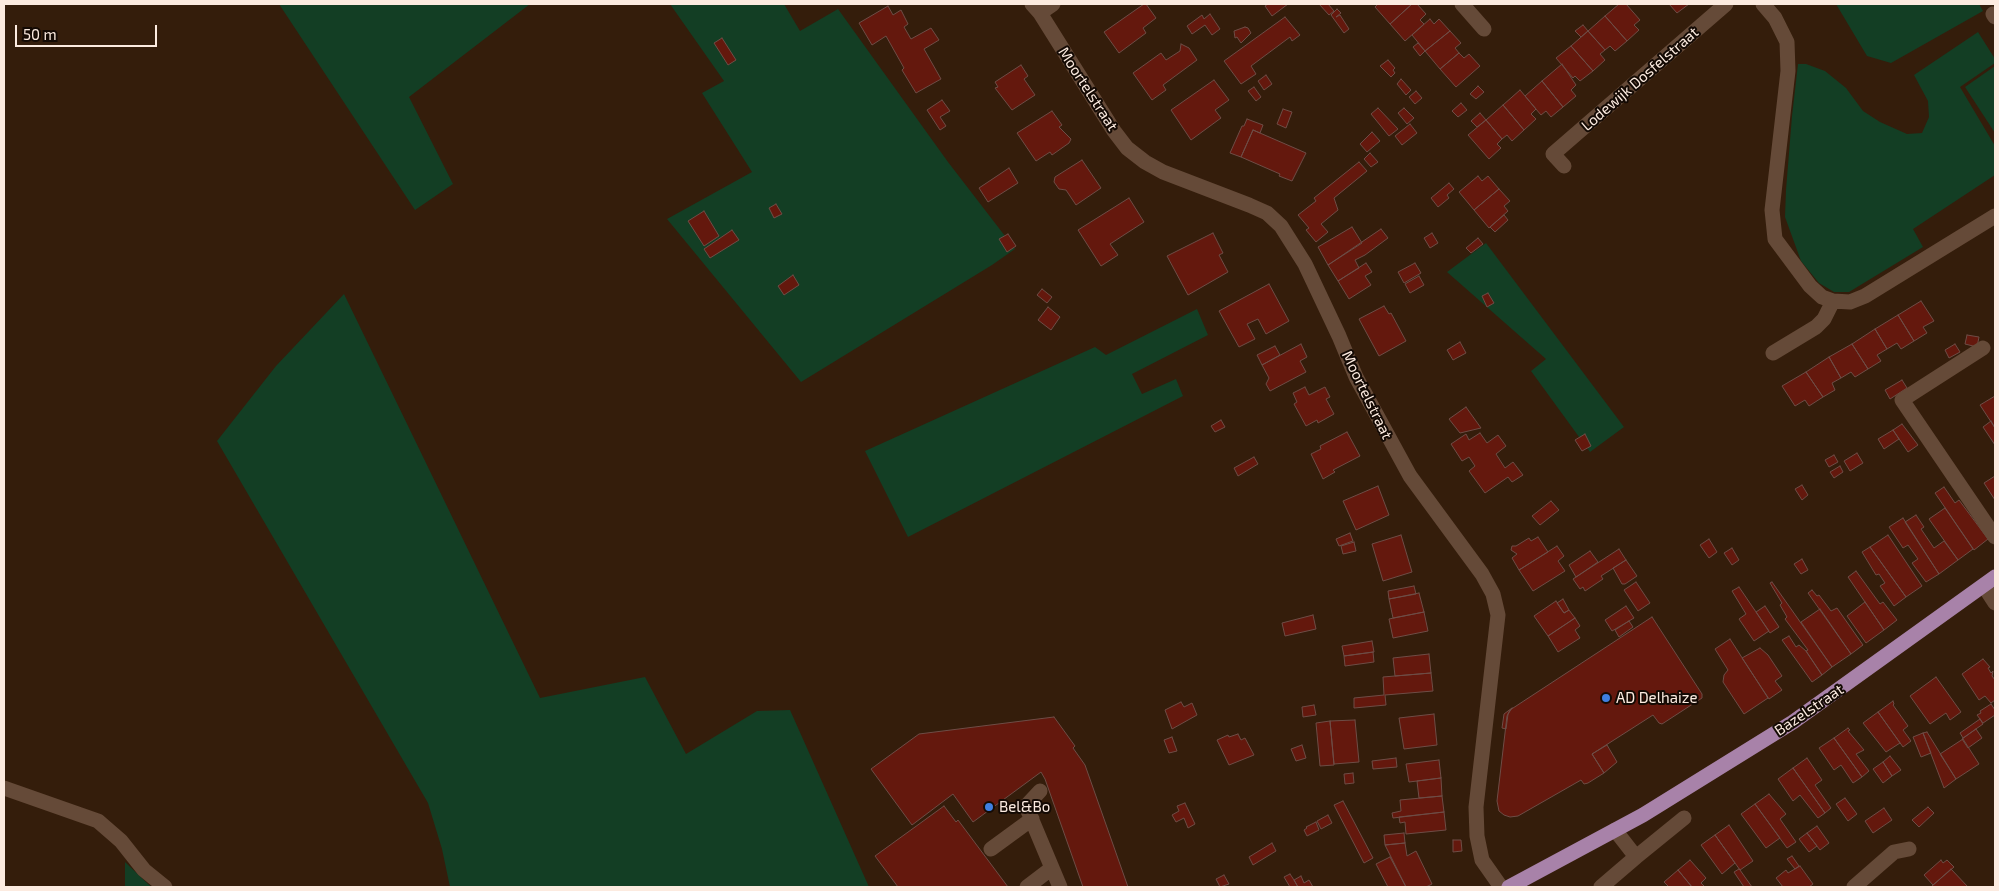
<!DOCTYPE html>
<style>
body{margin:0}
#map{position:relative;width:1999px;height:891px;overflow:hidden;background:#341d0b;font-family:"Exo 2",sans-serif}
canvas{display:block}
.frame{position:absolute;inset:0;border:5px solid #fcebe0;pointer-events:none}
.scale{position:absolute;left:15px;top:25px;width:142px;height:22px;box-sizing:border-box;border:2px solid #fcebe0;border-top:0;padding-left:6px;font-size:15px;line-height:18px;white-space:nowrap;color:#fcebe0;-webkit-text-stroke:4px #140a04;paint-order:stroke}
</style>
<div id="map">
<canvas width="1999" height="891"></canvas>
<div class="frame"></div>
<div class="scale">50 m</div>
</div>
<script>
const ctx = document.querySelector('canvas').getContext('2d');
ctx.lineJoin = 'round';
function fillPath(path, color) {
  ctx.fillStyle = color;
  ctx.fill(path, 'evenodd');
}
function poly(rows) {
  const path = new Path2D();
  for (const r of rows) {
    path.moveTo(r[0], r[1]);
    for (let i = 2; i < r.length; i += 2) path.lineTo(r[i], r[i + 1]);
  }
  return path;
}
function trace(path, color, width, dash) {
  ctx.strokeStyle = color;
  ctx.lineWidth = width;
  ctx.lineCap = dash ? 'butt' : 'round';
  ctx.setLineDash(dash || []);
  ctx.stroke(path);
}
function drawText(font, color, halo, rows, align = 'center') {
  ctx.font = font + ' "Exo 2",sans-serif';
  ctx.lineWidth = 4;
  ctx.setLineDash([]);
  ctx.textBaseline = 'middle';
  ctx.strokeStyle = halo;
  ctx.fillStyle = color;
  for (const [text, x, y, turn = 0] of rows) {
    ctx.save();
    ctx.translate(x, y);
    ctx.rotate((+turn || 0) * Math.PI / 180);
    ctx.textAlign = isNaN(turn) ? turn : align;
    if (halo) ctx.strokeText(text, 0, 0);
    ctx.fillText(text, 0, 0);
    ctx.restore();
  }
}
fillPath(poly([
 [279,4,530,4,409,97,453,184,415,210],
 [670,4,784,4,800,31,838,9,948,162,1015,249,992,265,801,382,667,219,752,172,702,93,724,81],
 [1836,4,1979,4,1983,11,1891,63,1867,56],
 [1978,32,1995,59,1995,63,1960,87,1995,146,1995,175,1913,229,1923,247,1849,292,1834,292,1819,283,1801,261,1785,217,1786,190,1792,116,1798,64,1806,64,1825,71,1846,88,1863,111,1880,122,1907,134,1922,133,1929,117,1928,101,1914,75],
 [1995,66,1995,133,1965,87],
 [1486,243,1624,427,1590,452,1531,371,1546,359,1447,272],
 [344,294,540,698,645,677,686,754,757,711,790,710,869,887,450,887,442,849,428,803,217,441,276,366],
 [1197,309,1208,335,1132,374,1142,394,1176,379,1183,396,908,537,865,451,1095,347,1106,355],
 [125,862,148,884,152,887,125,887]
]), '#133e24');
const building = poly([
 [1144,4,1146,4,1156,18,1143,28,1146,33,1119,53,1104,32,1144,4],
 [1268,4,1288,4,1272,16,1265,6,1268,4],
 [1319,4,1328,4,1334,11,1329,15,1319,4],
 [1378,4,1412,4,1390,24,1375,7,1378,4],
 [1412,4,1417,4,1426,14,1420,20,1424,24,1405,41,1390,24,1412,4],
 [1619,4,1626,4,1640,20,1634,25,1639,30,1627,41,1605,16,1619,4],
 [1669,4,1689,4,1677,13,1669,4],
 [888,6,893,15,901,10,908,24,904,27,911,39,931,28,939,40,924,49,941,79,916,93,902,70,904,68,886,36,872,45,859,23,888,6],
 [1337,9,1341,13,1336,17,1340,15,1349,29,1344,33,1331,15,1337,9],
 [1210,14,1220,29,1212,35,1205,25,1192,34,1187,26,1202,15,1204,19,1210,14],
 [1605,16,1627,41,1615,51,1610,46,1605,50,1588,31,1605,16],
 [1285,17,1300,35,1292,41,1290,37,1251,66,1256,74,1241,84,1224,61,1285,17],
 [1430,19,1434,24,1439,19,1450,31,1425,51,1412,35,1430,19],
 [1583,25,1588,31,1581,37,1575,31,1583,25],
 [1245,27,1248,28,1251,33,1241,43,1237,37,1235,38,1234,31,1245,27],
 [1450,31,1461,43,1455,48,1459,53,1440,69,1425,51,1450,31],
 [1588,31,1605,50,1600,54,1605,60,1593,71,1571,46,1588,31],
 [722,38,736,60,728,65,714,43,722,38],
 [1418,43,1425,51,1420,56,1413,47,1418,43],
 [1181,44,1189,48,1197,60,1163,85,1166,90,1152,100,1133,73,1161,53,1166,60,1180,51,1181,44],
 [1571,46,1593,71,1580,81,1575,76,1573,78,1556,58,1571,46],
 [1459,53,1464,58,1469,54,1480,66,1456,87,1440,69,1459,53],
 [1388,60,1395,68,1393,70,1395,73,1391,77,1380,66,1388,60],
 [1562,64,1576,85,1571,90,1576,96,1563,107,1542,81,1562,64],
 [1021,65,1028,76,1024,79,1035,95,1012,110,995,88,998,87,995,82,1021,65],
 [1266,75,1272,84,1264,90,1258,81,1266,75],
 [1401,79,1411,90,1406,95,1397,84,1401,79],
 [1214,80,1229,100,1215,110,1221,118,1191,140,1171,110,1214,80],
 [1542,81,1563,107,1551,117,1546,111,1541,115,1525,96,1542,81],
 [1478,86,1484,92,1476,99,1470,94,1478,86],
 [1254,87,1261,97,1256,101,1248,91,1254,87],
 [1520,90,1536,109,1531,114,1536,119,1524,130,1503,105,1520,90],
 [1416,91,1422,98,1415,104,1409,97,1416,91],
 [942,100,950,111,940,117,946,126,940,130,927,110,942,100],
 [1461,103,1467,110,1458,117,1452,111,1461,103],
 [1503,105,1524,130,1512,141,1507,135,1502,139,1486,120,1503,105],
 [1378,108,1398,129,1389,136,1371,114,1378,108],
 [1404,108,1414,118,1407,124,1398,113,1404,108],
 [1283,109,1292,112,1286,128,1277,124,1283,109],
 [1052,111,1062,125,1059,127,1071,139,1069,143,1052,155,1050,152,1036,161,1017,133,1052,111],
 [1480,113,1486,120,1477,127,1471,121,1480,113],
 [1247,119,1263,125,1260,133,1253,130,1241,157,1230,153,1242,126,1244,126,1247,119],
 [1486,120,1502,139,1497,144,1501,148,1489,159,1468,135,1486,120],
 [1410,124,1417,133,1402,145,1395,136,1410,124],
 [1253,130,1306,153,1292,181,1279,176,1280,174,1241,157,1253,130],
 [1372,132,1380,141,1367,152,1360,144,1372,132],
 [1370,153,1378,162,1371,167,1364,159,1370,153],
 [1082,160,1101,188,1076,205,1066,190,1059,189,1054,182,1055,177,1082,160],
 [1359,162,1367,171,1334,198,1338,210,1321,224,1328,232,1316,242,1306,230,1309,228,1298,215,1316,201,1314,198,1359,162],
 [1009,168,1018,183,988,202,979,188,1009,168],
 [1478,176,1482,181,1488,176,1499,189,1474,210,1459,192,1478,176],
 [1449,183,1454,189,1447,195,1449,198,1438,207,1431,198,1449,183],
 [1499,189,1510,201,1504,206,1508,211,1489,228,1474,210,1499,189],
 [1129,198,1144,222,1110,244,1118,255,1101,266,1078,230,1129,198],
 [776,204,782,214,774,218,769,208,776,204],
 [704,211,719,236,704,246,688,221,704,211],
 [1504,215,1508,220,1495,232,1490,227,1504,215],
 [1352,227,1362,243,1328,265,1318,247,1352,227],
 [1381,229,1388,238,1365,255,1355,260,1359,268,1338,281,1328,265,1381,229],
 [732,230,739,240,710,258,704,249,732,230],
 [1213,233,1223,253,1219,255,1228,272,1188,295,1167,256,1213,233],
 [1432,233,1438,243,1430,248,1424,238,1432,233],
 [1008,234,1016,246,1007,252,999,239,1008,234],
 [1478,238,1483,244,1471,253,1466,248,1478,238],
 [1366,263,1372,272,1365,276,1371,285,1349,299,1338,281,1366,263],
 [1415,263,1421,273,1404,283,1398,272,1415,263],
 [793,275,799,285,784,295,778,286,793,275],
 [1419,276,1424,285,1410,293,1405,284,1419,276],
 [1269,284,1289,321,1266,334,1258,319,1247,324,1255,339,1239,347,1219,311,1269,284],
 [1042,289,1052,297,1047,303,1037,295,1042,289],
 [1488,293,1494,303,1487,307,1482,296,1488,293],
 [1921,301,1934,321,1923,327,1927,333,1914,341,1898,315,1921,301],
 [1384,306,1389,314,1391,313,1406,341,1379,356,1359,319,1384,306],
 [1048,307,1060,317,1051,330,1038,320,1048,307],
 [1898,315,1914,341,1901,349,1897,343,1887,349,1875,329,1898,315],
 [1875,329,1887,349,1877,355,1881,361,1868,369,1852,344,1875,329],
 [1967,335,1979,337,1977,347,1965,344,1967,335],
 [1460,342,1466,353,1453,360,1447,350,1460,342],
 [1301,344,1307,357,1300,361,1306,372,1270,391,1266,384,1269,378,1262,365,1301,344],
 [1852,344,1868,369,1855,377,1851,372,1841,378,1829,357,1852,344],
 [1955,344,1960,352,1949,358,1945,350,1955,344],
 [1275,346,1280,355,1262,365,1257,355,1275,346],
 [1829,357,1841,378,1832,383,1835,390,1823,397,1806,372,1829,357],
 [1806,372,1823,397,1809,406,1805,400,1795,406,1782,386,1806,372],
 [1902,380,1907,388,1890,399,1885,390,1902,380],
 [1305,387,1309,395,1325,387,1330,397,1326,399,1334,414,1318,423,1317,420,1306,426,1294,404,1297,402,1293,393,1305,387],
 [1995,396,1995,428,1980,405,1995,396],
 [1466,407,1481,428,1460,433,1449,419,1466,407],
 [1221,420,1225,427,1215,432,1211,426,1221,420],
 [1991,421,1995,428,1995,445,1983,427,1991,421],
 [1902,424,1918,445,1908,452,1893,430,1902,424],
 [1893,430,1899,439,1884,449,1878,439,1893,430],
 [1347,432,1360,456,1333,470,1335,472,1323,479,1311,454,1321,449,1320,446,1347,432],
 [1480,433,1487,443,1498,435,1506,446,1496,454,1505,468,1513,462,1523,475,1512,482,1508,477,1485,493,1469,471,1475,466,1469,457,1462,461,1451,444,1466,434,1469,440,1480,433],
 [1585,434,1591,446,1582,451,1575,440,1585,434],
 [1857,453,1863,463,1850,471,1844,461,1857,453],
 [1834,455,1838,462,1829,467,1825,460,1834,455],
 [1254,457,1258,464,1238,476,1234,468,1254,457],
 [1840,466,1843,472,1834,478,1830,472,1840,466],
 [1995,476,1995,500,1984,483,1995,476],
 [1802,485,1808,495,1802,500,1795,489,1802,485],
 [1378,486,1389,515,1356,530,1343,501,1378,486],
 [1944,487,1955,503,1959,500,1988,539,1974,550,1935,493,1944,487],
 [1551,501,1559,510,1540,525,1532,516,1551,501],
 [1945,508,1973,549,1958,560,1929,519,1945,508],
 [1916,515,1924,527,1921,529,1934,548,1944,541,1958,560,1939,574,1905,522,1916,515],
 [1903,518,1939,574,1926,582,1912,563,1918,559,1908,545,1903,548,1889,527,1903,518],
 [1350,533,1353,541,1339,546,1336,539,1350,533],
 [1401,535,1412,572,1383,581,1372,544,1401,535],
 [1888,535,1922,586,1906,597,1870,547,1888,535],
 [1538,537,1548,552,1519,570,1512,558,1517,554,1511,550,1512,546,1516,546,1529,538,1531,541,1538,537],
 [1709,539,1717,552,1709,558,1700,545,1709,539],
 [1354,542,1356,551,1343,554,1341,546,1354,542],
 [1557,546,1564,556,1558,561,1565,571,1533,591,1519,570,1557,546],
 [1870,547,1906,597,1894,606,1880,586,1885,583,1879,574,1876,575,1862,552,1870,547],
 [1732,548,1739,560,1732,565,1724,553,1732,548],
 [1619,549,1626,560,1601,576,1603,579,1585,591,1583,587,1580,589,1573,579,1619,549],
 [1590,551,1598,562,1576,577,1569,565,1590,551],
 [1802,559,1808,570,1801,574,1794,564,1802,559],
 [1626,560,1637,576,1625,584,1622,584,1613,568,1626,560],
 [1856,571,1880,604,1883,602,1897,620,1884,630,1848,577,1856,571],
 [1636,582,1650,603,1638,611,1624,590,1636,582],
 [1772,582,1832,667,1822,675,1806,651,1808,650,1785,619,1787,617,1780,605,1782,603,1770,583,1772,582],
 [1414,586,1416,594,1389,599,1388,591,1414,586],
 [1739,587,1769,631,1754,641,1739,619,1746,614,1732,591,1739,587],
 [1812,590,1817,596,1819,595,1831,611,1837,608,1863,645,1851,654,1808,593,1812,590],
 [1419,593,1424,612,1393,618,1389,599,1419,593],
 [1563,599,1569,610,1564,613,1557,603,1563,599],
 [1556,601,1564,613,1569,610,1575,618,1548,636,1534,616,1556,601],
 [1865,602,1884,630,1866,643,1847,616,1865,602],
 [1626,606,1634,618,1612,631,1605,620,1626,606],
 [1765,606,1779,627,1770,633,1756,612,1765,606],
 [1820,609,1851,654,1832,667,1801,622,1820,609],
 [1424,612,1428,631,1393,638,1389,619,1424,612],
 [1313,615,1316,629,1285,636,1282,623,1313,615],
 [1652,617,1702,694,1702,698,1662,724,1659,723,1653,715,1592,754,1604,773,1588,783,1584,784,1581,780,1518,816,1510,817,1504,815,1499,811,1497,801,1507,716,1510,710,1652,617],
 [1575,618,1580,626,1575,630,1580,638,1558,652,1548,636,1575,618],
 [1629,621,1633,627,1619,637,1615,630,1629,621],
 [1789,636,1796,647,1799,645,1806,651,1822,675,1812,682,1782,640,1789,636],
 [1730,639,1768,698,1744,714,1723,682,1724,675,1728,670,1715,649,1730,639],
 [1372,641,1374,652,1344,656,1342,646,1372,641],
 [1760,648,1768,655,1782,676,1775,681,1782,690,1769,699,1742,658,1760,648],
 [1373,652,1374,662,1345,666,1344,656,1373,652],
 [1429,654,1431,673,1395,676,1393,658,1429,654],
 [1983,659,1990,667,1988,668,1991,673,1993,671,1992,676,1995,680,1995,700,1991,703,1985,696,1979,700,1962,674,1983,659],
 [1431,673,1433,691,1385,695,1386,705,1354,708,1354,698,1384,695,1383,677,1431,673],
 [1936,677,1961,712,1950,720,1946,713,1930,724,1910,696,1936,677],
 [1893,701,1894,704,1893,705,1908,726,1903,730,1911,741,1903,747,1878,712,1893,701],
 [1181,702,1184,707,1192,703,1197,715,1172,729,1165,710,1181,702],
 [1991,704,1995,710,1995,715,1983,723,1977,715,1981,713,1980,711,1991,704],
 [1314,705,1316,715,1303,717,1302,707,1314,705],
 [1512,708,1508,714,1506,729,1502,728,1504,714,1512,708],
 [1878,712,1900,743,1886,752,1863,723,1878,712],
 [1434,714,1437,745,1404,749,1399,718,1434,714],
 [1054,717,1075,746,1073,748,1085,765,1128,887,1083,887,1045,779,1041,772,973,822,953,794,912,825,871,769,919,734,1054,717],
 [1980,719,1983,724,1963,738,1960,733,1980,719],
 [1355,720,1359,762,1334,764,1330,721,1355,720],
 [1330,721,1334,765,1320,766,1316,723,1330,721],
 [1848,728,1850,730,1848,731,1864,750,1856,754,1869,771,1862,777,1834,738,1848,728],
 [1976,729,1982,738,1968,748,1962,739,1976,729],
 [1927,732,1956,779,1944,788,1923,733,1927,732],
 [1923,733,1931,753,1921,757,1913,737,1923,733],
 [1238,734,1241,740,1245,738,1254,755,1229,765,1217,740,1228,735,1229,737,1238,734],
 [1172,737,1177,751,1169,753,1164,740,1172,737],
 [1834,738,1862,777,1853,783,1841,765,1834,770,1819,748,1834,738],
 [1963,739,1979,764,1956,779,1940,754,1963,739],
 [1302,745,1306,758,1296,761,1291,749,1302,745],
 [1607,745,1617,762,1604,773,1592,754,1607,745],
 [1890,756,1901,770,1892,776,1883,762,1890,756],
 [1396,758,1397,767,1373,769,1372,761,1396,758],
 [1807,758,1822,780,1815,785,1831,808,1825,813,1793,768,1807,758],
 [1439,760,1441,778,1409,782,1406,764,1439,760],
 [1883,762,1892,776,1883,783,1873,769,1883,762],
 [1793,768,1825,813,1818,818,1800,795,1793,801,1778,779,1793,768],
 [1353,773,1354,783,1345,784,1344,774,1353,773],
 [1441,778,1442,796,1419,798,1417,781,1441,778],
 [1769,794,1786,814,1780,819,1796,842,1787,848,1755,804,1769,794],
 [1442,796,1444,812,1393,818,1392,813,1401,811,1400,800,1442,796],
 [1845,798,1857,814,1848,821,1836,804,1845,798],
 [1343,801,1373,858,1364,863,1334,805,1343,801],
 [1185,803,1195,824,1188,828,1184,818,1176,822,1172,815,1179,811,1177,806,1185,803],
 [1755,804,1780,838,1766,848,1741,814,1755,804],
 [944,806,956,822,958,820,1008,887,898,887,875,856,944,806],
 [1928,807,1934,813,1919,827,1912,820,1928,807],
 [1884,808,1892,820,1873,833,1865,821,1884,808],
 [1444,812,1446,830,1406,834,1405,822,1400,823,1399,817,1444,812],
 [1328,815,1332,823,1321,829,1317,821,1328,815],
 [1316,822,1319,830,1307,836,1304,830,1307,828,1306,827,1316,822],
 [1729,825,1753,861,1740,870,1715,835,1729,825],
 [1817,826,1829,843,1820,850,1807,833,1817,826],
 [1404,833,1405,843,1385,845,1384,835,1404,833],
 [1807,833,1817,846,1809,852,1799,839,1807,833],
 [1715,835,1735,863,1722,874,1701,845,1715,835],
 [1453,840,1461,840,1462,851,1453,852,1453,840],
 [1272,843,1276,851,1253,865,1249,857,1272,843],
 [1405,843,1407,856,1416,851,1432,884,1426,887,1406,887,1385,845,1405,843],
 [1792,856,1799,866,1795,869,1787,859,1792,856],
 [1390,857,1406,887,1388,887,1376,864,1390,857],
 [1690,860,1706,878,1701,883,1705,887,1692,887,1678,870,1690,860],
 [1941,860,1943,863,1947,860,1954,867,1933,885,1924,875,1941,860],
 [1800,866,1813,884,1809,887,1783,887,1776,878,1786,870,1788,873,1800,866],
 [1739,869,1740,870,1752,887,1744,887,1734,872,1739,869],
 [1951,869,1968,887,1933,887,1932,886,1951,869],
 [1678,870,1692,887,1669,887,1664,882,1678,870],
 [1290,874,1294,880,1298,887,1290,887,1284,877,1290,874],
 [1224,875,1229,884,1220,887,1216,879,1224,875],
 [1301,876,1304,883,1309,880,1313,887,1298,887,1294,880,1301,876]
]);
fillPath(building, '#64180d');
trace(building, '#6e4d46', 1);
trace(poly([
 [1032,4,1040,13,1114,131,1127,148,1145,162,1163,172,1249,205,1267,213,1281,226,1305,264,1339,336,1356,377,1410,476,1482,574,1493,594,1498,615,1476,807,1477,836,1482,860,1501,887],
 [1462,4,1484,29],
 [1763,4,1775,18,1787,42,1788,71,1772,210,1775,239,1810,286,1822,297,1833,301,1850,302,1865,296,1995,216],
 [1040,13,1053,4],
 [1993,14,1995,17],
 [1564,166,1553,154,1726,4],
 [1983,348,1902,400,1995,537],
 [1773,353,1816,327,1824,319,1833,301],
 [1984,586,1995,603],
 [4,788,98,821,121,841,144,870,165,887],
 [1040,791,1026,806,1060,887],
 [991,849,1032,819],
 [1636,857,1684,818],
 [1027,887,1052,868],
 [1601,887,1636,857,1615,830],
 [1854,887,1894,852,1909,849]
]), '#654a38', 15);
trace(poly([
 [1509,887,1643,815,1793,722,1995,577]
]), '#a882a9', 15);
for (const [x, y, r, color] of [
 [1606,698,5,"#3f7fe0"],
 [989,807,5,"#3f7fe0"]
]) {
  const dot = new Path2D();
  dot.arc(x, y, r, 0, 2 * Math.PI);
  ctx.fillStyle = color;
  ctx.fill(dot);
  trace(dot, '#140a04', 2);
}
drawText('15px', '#fcebe0', '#140a04', [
 ["Lodewijk Dosfelstraat",1640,79,-41],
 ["Moortelstraat",1088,89,57],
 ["Moortelstraat",1367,395,64],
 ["Bazelstraat",1809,710,-34]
]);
drawText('15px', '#fcebe0', '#140a04', [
 ["AD Delhaize",1616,698],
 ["Bel&Bo",999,807]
], 'left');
</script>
